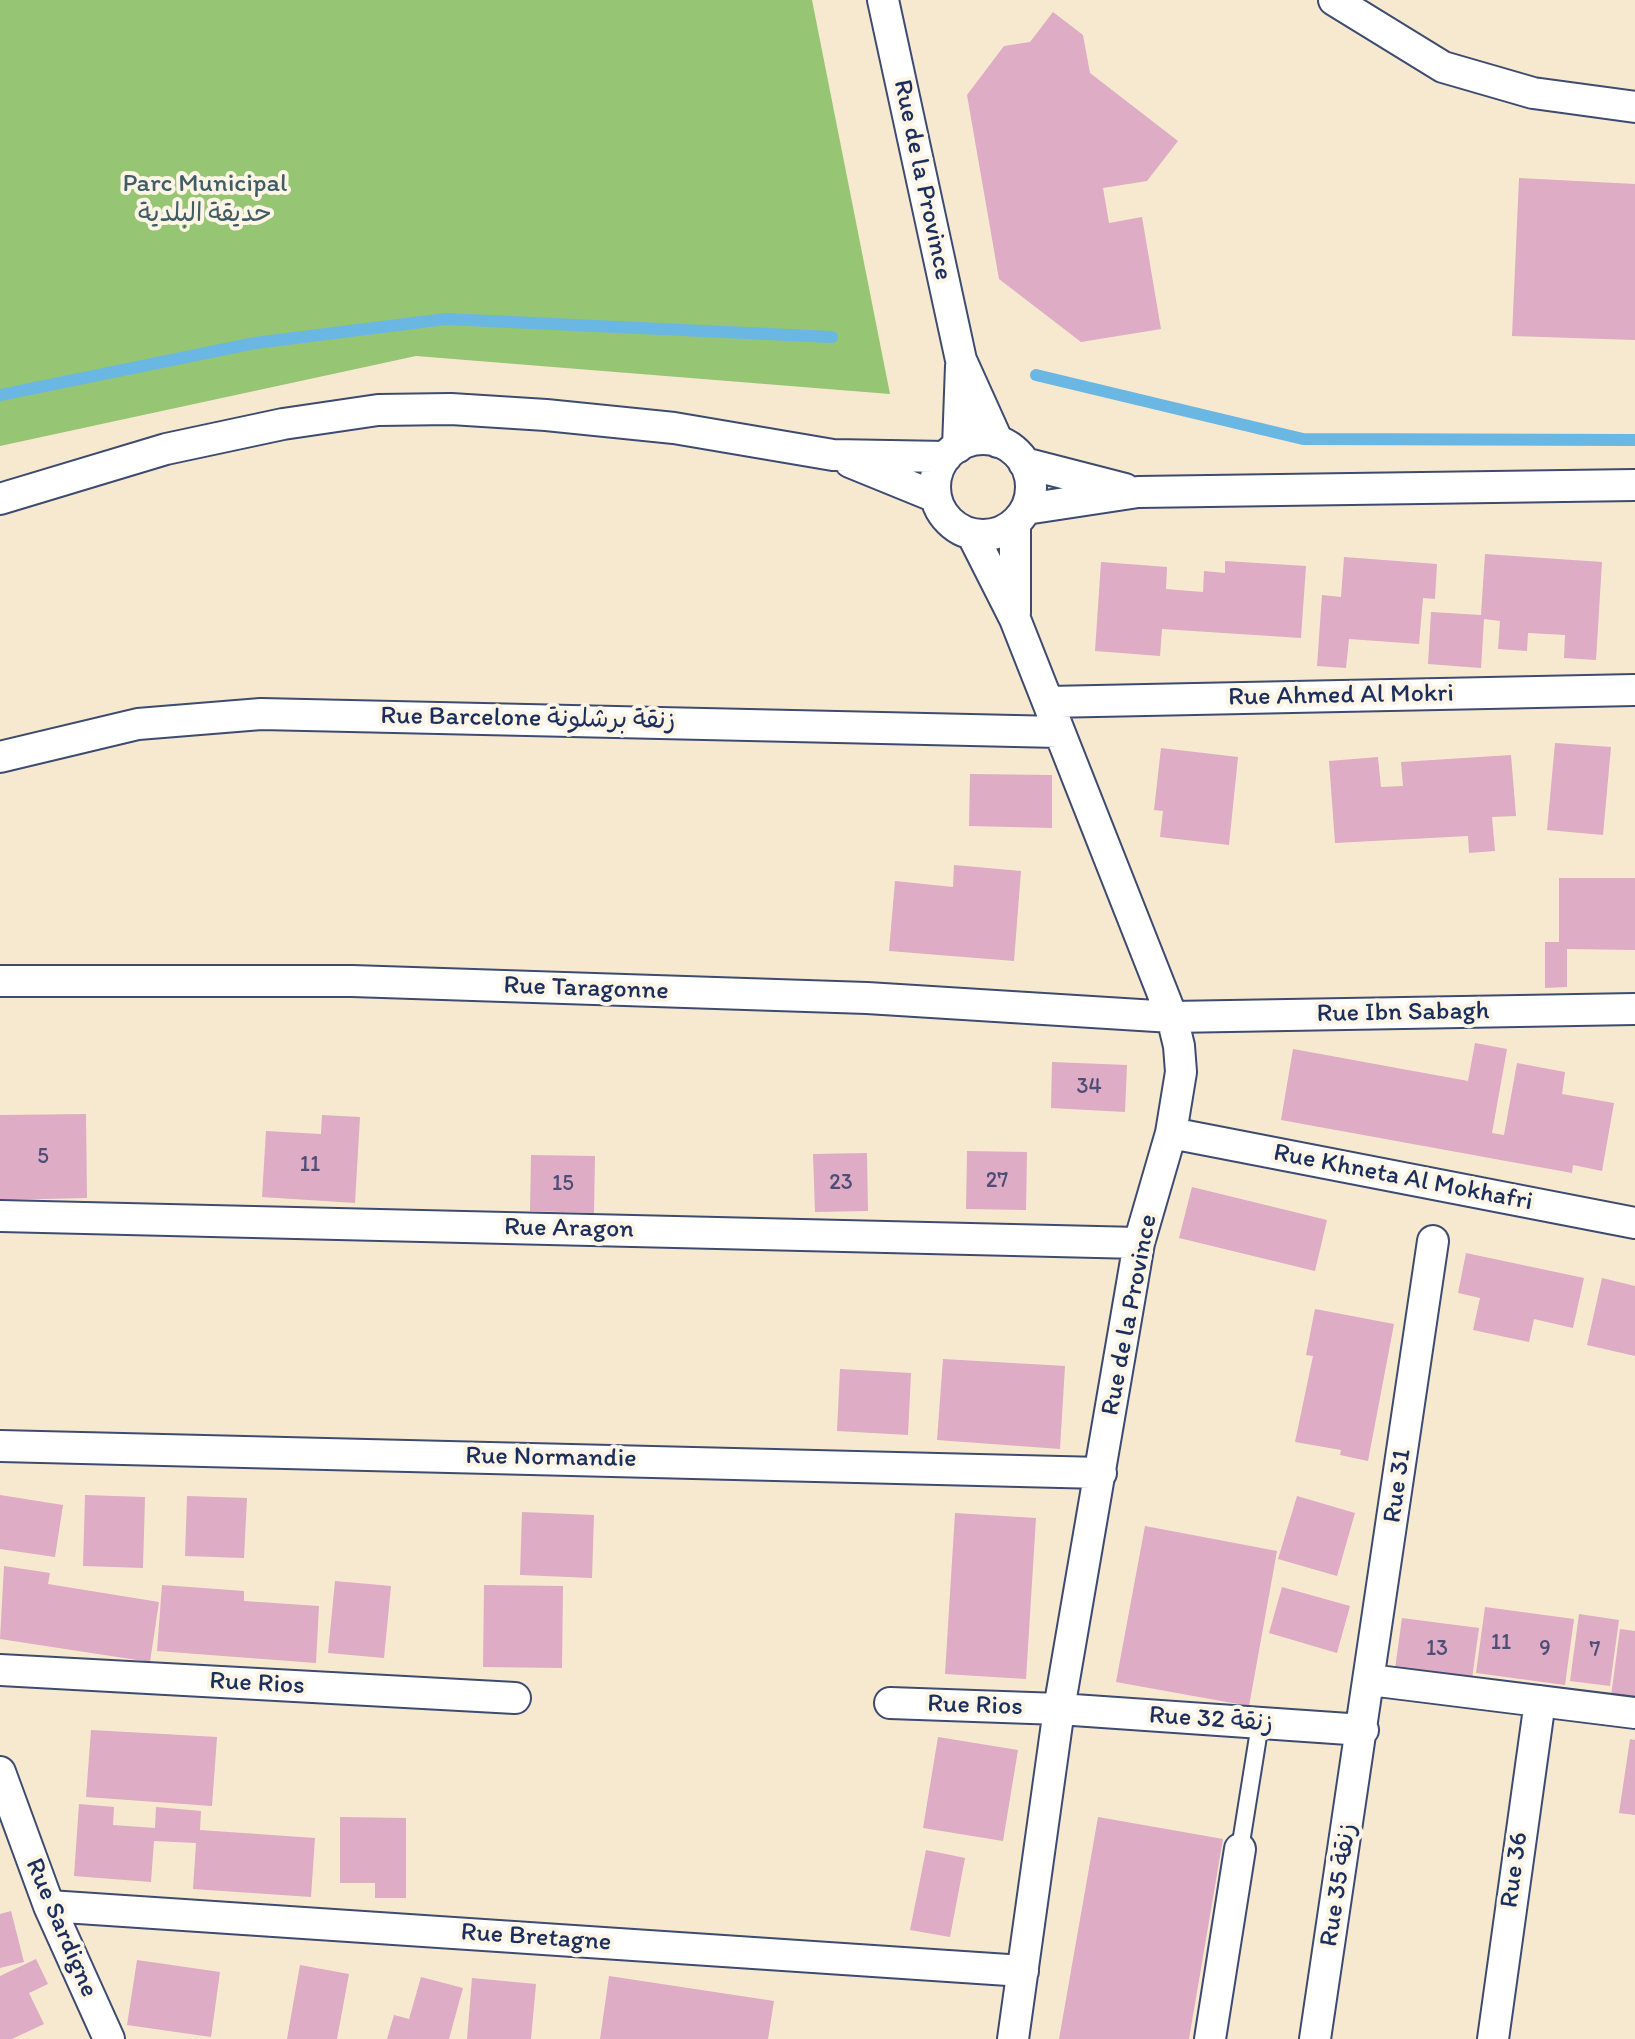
<!DOCTYPE html>
<meta charset="utf-8">
<style>
body{margin:0}
canvas{display:block;background:#f7e8d0}
</style>
<canvas width="1635" height="2039"></canvas>
<script>
const ctx = document.querySelector('canvas').getContext('2d');
ctx.lineJoin = 'round';
function fillPath(path, color) {
  ctx.fillStyle = color;
  ctx.fill(path, 'evenodd');
}
function poly(rows) {
  const path = new Path2D();
  for (const r of rows) {
    if (r.length === 3) {
      path.moveTo(r[0] + r[2], r[1]);
      path.arc(r[0], r[1], r[2], 0, 2 * Math.PI);
      continue;
    }
    path.moveTo(r[0], r[1]);
    for (let i = 2; i < r.length; i += 2) path.lineTo(r[i], r[i + 1]);
  }
  return path;
}
function trace(path, color, width, dash) {
  ctx.strokeStyle = color;
  ctx.lineWidth = width;
  ctx.lineCap = dash ? 'butt' : 'round';
  ctx.setLineDash(dash || []);
  ctx.stroke(path);
}
function drawText(font, color, halo, rows, align = 'center') {
  ctx.font = font + ' Itim,"Playpen Sans Arabic",sans-serif';
  ctx.lineWidth = 8;
  ctx.setLineDash([]);
  ctx.textBaseline = 'middle';
  ctx.strokeStyle = halo;
  ctx.fillStyle = color;
  for (const [text, x, y, turn = 0] of rows) {
    ctx.save();
    ctx.translate(x, y);
    ctx.rotate((+turn || 0) * Math.PI / 180);
    ctx.textAlign = isNaN(turn) ? turn : align;
    if (halo) ctx.strokeText(text, 0, 0);
    ctx.fillText(text, 0, 0);
    ctx.restore();
  }
}
fillPath(poly([
 [0,0,812,0,890,394,416,356,0,446]
]), '#96c574');
trace(poly([
 [1036,375,1303,439,1635,440],
 [0,395,255,343,446,319,832,337]
]), '#6ab7e3', 12);
fillPath(poly([
 [1053,12,1083,35,1090,73,1178,141,1147,181,1103,188,1109,223,1142,217,1161,329,1081,342,999,279,967,95,1004,46,1030,42],
 [1519,178,1635,184,1635,340,1512,336],
 [1485,554,1602,562,1596,660,1564,658,1565,635,1528,633,1527,651,1498,649,1500,621,1484,619,1481,668,1428,664,1431,612,1481,615],
 [1344,557,1437,564,1435,599,1423,598,1419,644,1349,639,1346,668,1317,666,1322,595,1341,597],
 [1225,561,1306,566,1301,638,1162,629,1160,656,1095,651,1101,562,1167,567,1166,589,1203,592,1204,571,1225,573],
 [1555,743,1611,747,1603,835,1547,830],
 [1161,748,1238,757,1229,845,1160,837,1163,811,1154,810],
 [1511,755,1516,816,1492,817,1495,851,1469,853,1468,836,1335,843,1329,761,1378,757,1381,787,1403,786,1401,762],
 [970,774,1052,775,1052,828,969,826],
 [954,865,1021,871,1014,961,889,951,895,881,953,887],
 [1559,878,1635,878,1635,950,1567,949,1567,987,1545,988,1545,942,1559,942],
 [1475,1043,1507,1049,1492,1133,1504,1135,1517,1063,1565,1072,1562,1094,1614,1103,1602,1171,1573,1165,1572,1173,1281,1120,1293,1049,1468,1081],
 [1052,1062,1127,1065,1125,1112,1051,1108],
 [86,1114,87,1198,0,1200,0,1115],
 [322,1115,360,1117,355,1203,262,1197,266,1131,321,1134],
 [967,1151,1027,1152,1026,1210,966,1209],
 [867,1153,868,1211,815,1212,813,1154],
 [531,1155,595,1156,594,1213,530,1211],
 [1192,1187,1327,1220,1315,1271,1179,1238],
 [1466,1253,1584,1278,1573,1328,1534,1319,1529,1342,1473,1330,1480,1298,1458,1293],
 [1602,1278,1635,1286,1635,1356,1587,1345],
 [1315,1309,1394,1324,1368,1461,1340,1455,1341,1450,1295,1442,1313,1356,1306,1355],
 [943,1359,1065,1366,1060,1449,937,1440],
 [840,1369,911,1373,908,1435,837,1431],
 [0,1495,63,1505,55,1557,0,1549],
 [85,1495,145,1497,143,1568,83,1566],
 [187,1496,247,1498,244,1558,185,1556],
 [1297,1496,1355,1513,1337,1576,1278,1559],
 [522,1512,594,1515,592,1578,520,1575],
 [955,1513,1036,1518,1026,1679,945,1674],
 [1145,1526,1277,1551,1249,1706,1116,1682],
 [4,1566,50,1573,48,1584,159,1602,150,1662,0,1639],
 [335,1581,391,1586,384,1658,328,1653],
 [162,1585,244,1591,244,1601,319,1606,316,1663,157,1651],
 [484,1585,563,1586,562,1668,483,1667],
 [1282,1587,1350,1606,1337,1653,1269,1633],
 [1485,1607,1574,1619,1565,1685,1476,1673],
 [1579,1614,1619,1620,1610,1686,1570,1681],
 [1402,1618,1479,1628,1472,1679,1395,1669],
 [1620,1629,1635,1631,1635,1699,1611,1696],
 [91,1730,217,1737,212,1806,86,1797],
 [938,1737,1018,1750,1003,1841,923,1828],
 [1630,1739,1635,1740,1635,1815,1619,1813],
 [79,1804,114,1807,113,1825,155,1828,156,1807,201,1811,200,1830,315,1838,311,1897,193,1889,196,1843,154,1841,151,1882,74,1876],
 [340,1817,406,1818,406,1898,375,1898,375,1883,340,1883],
 [1098,1817,1223,1839,1189,2039,1059,2039],
 [926,1850,965,1858,950,1937,910,1930],
 [11,1911,24,1962,0,1968,0,1914],
 [36,1959,48,1984,29,1993,44,2024,12,2039,0,2039,0,1976],
 [137,1960,220,1972,211,2037,127,2025],
 [300,1965,349,1974,337,2039,287,2039],
 [609,1976,774,2001,768,2039,600,2039],
 [421,1977,463,1988,449,2039,387,2039,394,2015,409,2019],
 [472,1978,536,1984,531,2039,467,2039]
]), '#deacc5');
const lane = poly([
 [1240,1849,1260,1724]
]);
const street = poly([
 [883,0,961,360,998,442],
 [1334,0,1443,67,1533,93,1635,107],
 [983,487,48],
 [958,447,961,366],
 [850,462,936,497],
 [1024,463,1125,489],
 [0,499,166,449,283,424,378,410,451,409,546,415,674,428,833,455,946,457],
 [1026,509,1138,492,1635,485],
 [1015,524,1015,613],
 [972,534,1015,619,1172,1017,1179,1046,1181,1072,1171,1133,1139,1243,1059,1709,1013,2039],
 [1048,702,1635,690],
 [0,757,138,724,261,714,1059,732],
 [0,981,352,981,867,998,1172,1017,1635,1009],
 [1171,1133,1635,1223],
 [0,1216,1139,1243],
 [0,1446,1101,1473],
 [0,1670,515,1698],
 [1370,1680,1635,1713],
 [890,1703,1059,1709,1363,1730],
 [0,1772,49,1906,109,2039],
 [49,1906,1023,1971],
 [1210,2039,1240,1849],
 [1315,2039,1433,1241],
 [1493,2039,1540,1701]
]);
trace(lane, '#3c4b6f', 20);
trace(street, '#3c4b6f', 34);
trace(lane, '#fff', 16);
trace(street, '#fff', 30);
drawText('22px', '#4c4e78', null, [
 ["34",1089,1087],
 ["5",43,1157],
 ["11",310,1165],
 ["27",997,1181],
 ["23",841,1183],
 ["15",563,1184],
 ["11",1501,1643],
 ["13",1437,1649],
 ["9",1545,1649],
 ["7",1595,1650]
]);
drawText('26px', '#1b2f5e', '#fcf5e5', [
 ["Rue de la Province",922,180,78],
 ["Rue Ahmed Al Mokri",1341,696,-1],
 ["Rue Barcelone زنقة برشلونة",528,719,1],
 ["Rue Taragonne",586,989,2],
 ["Rue Ibn Sabagh",1403,1013,-1],
 ["Rue Khneta Al Mokhafri",1403,1178,11],
 ["Rue Aragon",569,1229,1],
 ["Rue de la Province",1130,1315,-79],
 ["Rue Normandie",551,1458,1],
 ["Rue 31",1398,1486,-82],
 ["Rue Rios",257,1684,3],
 ["Rue Rios",975,1706,2],
 ["Rue 32 زنقة",1211,1720,4],
 ["Rue 36",1515,1870,-82],
 ["Rue 35 زنقة",1339,1885,-81],
 ["Rue Sardigne",61,1928,67],
 ["Rue Bretagne",536,1938,4]
]);
drawText('26px', '#405c65', '#fcf5e5', [
 ["Parc Municipal",205,184],
 ["حديقة البلدية",205,214]
]);
</script>
